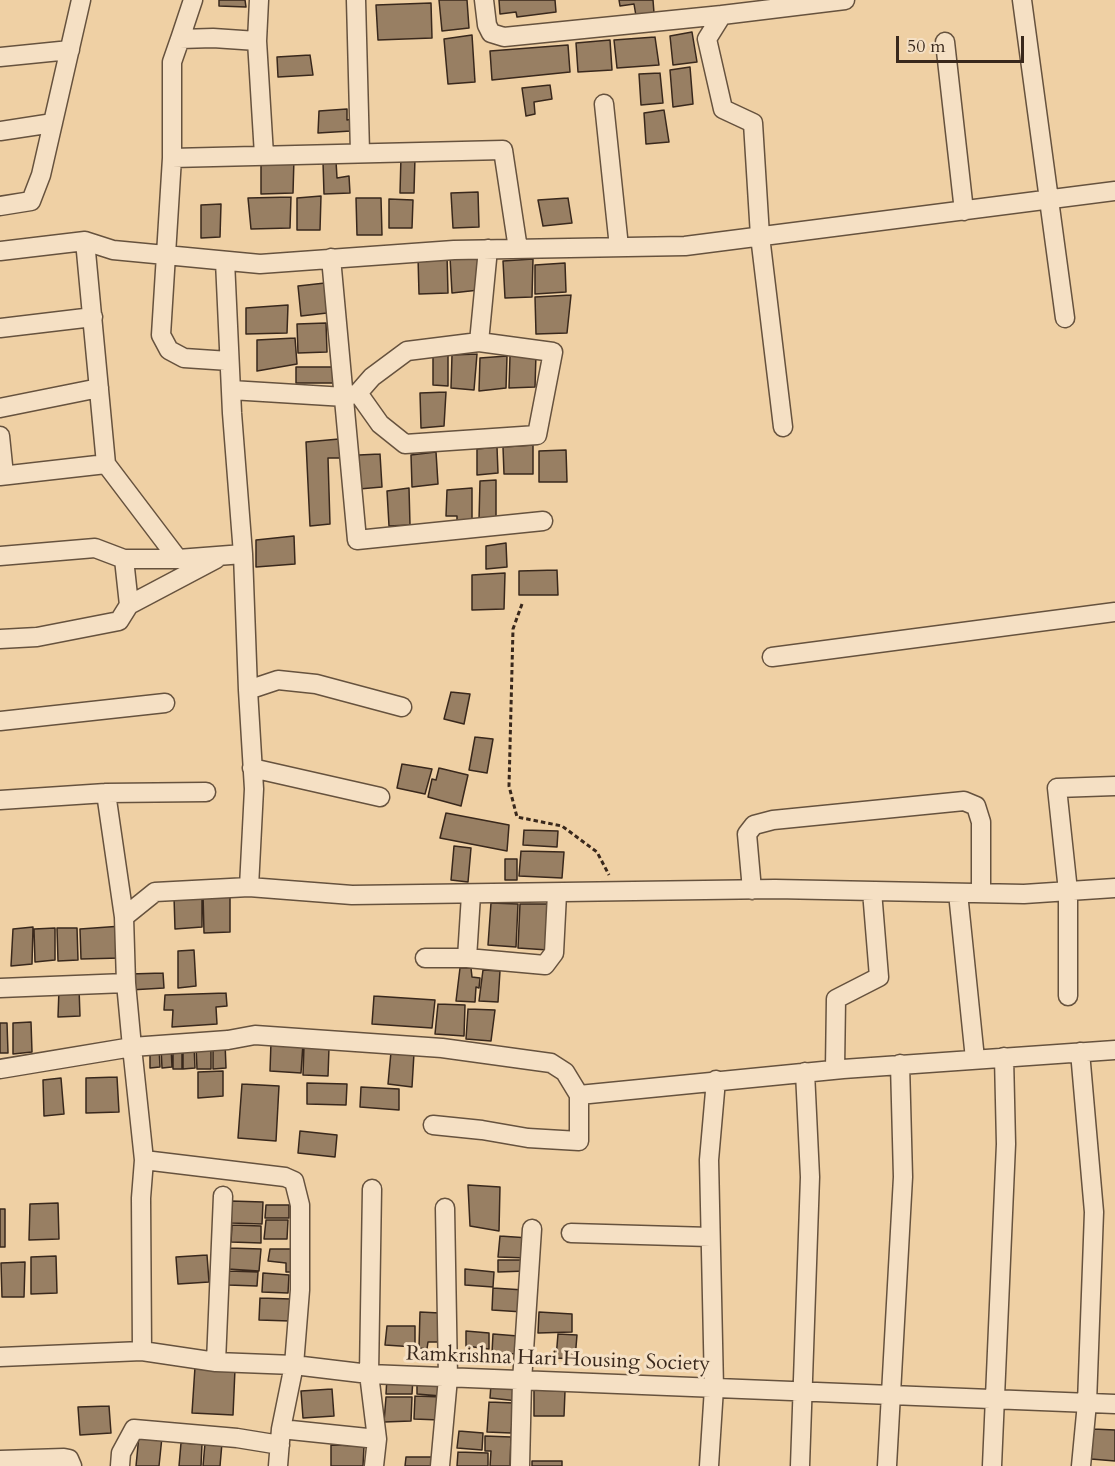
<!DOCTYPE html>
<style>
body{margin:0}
#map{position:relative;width:1115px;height:1466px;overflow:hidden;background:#efd0a4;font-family:Cardo,serif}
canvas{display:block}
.scale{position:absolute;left:896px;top:36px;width:128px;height:27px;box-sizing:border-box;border:3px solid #39281c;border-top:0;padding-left:8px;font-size:18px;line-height:21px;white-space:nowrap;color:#39281c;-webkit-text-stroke:4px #f5e0c4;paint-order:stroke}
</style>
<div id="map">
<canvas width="1115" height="1466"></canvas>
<div class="scale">50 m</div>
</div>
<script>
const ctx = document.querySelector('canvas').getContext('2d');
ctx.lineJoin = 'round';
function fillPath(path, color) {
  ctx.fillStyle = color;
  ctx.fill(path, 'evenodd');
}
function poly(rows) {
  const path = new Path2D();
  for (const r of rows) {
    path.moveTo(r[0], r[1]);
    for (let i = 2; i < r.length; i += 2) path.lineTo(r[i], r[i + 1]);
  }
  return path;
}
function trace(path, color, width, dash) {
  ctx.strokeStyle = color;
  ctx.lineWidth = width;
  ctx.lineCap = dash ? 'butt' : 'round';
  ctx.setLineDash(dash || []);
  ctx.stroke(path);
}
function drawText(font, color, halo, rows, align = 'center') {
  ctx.font = font + ' Cardo,serif';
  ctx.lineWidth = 6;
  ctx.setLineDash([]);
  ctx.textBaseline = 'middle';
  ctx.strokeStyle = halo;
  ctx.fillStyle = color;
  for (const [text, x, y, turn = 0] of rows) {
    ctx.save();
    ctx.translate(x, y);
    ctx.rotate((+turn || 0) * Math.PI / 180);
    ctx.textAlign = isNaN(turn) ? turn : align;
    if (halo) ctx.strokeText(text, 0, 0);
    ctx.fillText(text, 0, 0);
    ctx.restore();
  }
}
const building = poly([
 [219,0,245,0,246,7,219,6,219,0],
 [439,0,467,0,469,28,442,31,439,0],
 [499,0,555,0,556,12,517,17,516,12,500,14,499,0],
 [619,0,653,0,654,13,636,16,634,4,620,6,619,0],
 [431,3,432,38,378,40,376,5,431,3],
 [692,32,697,62,673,65,670,36,692,32],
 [472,35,475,82,448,84,444,39,472,35],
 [655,37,659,65,617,68,614,40,655,37],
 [610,40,612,70,578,72,576,43,610,40],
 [568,45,570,72,492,80,490,51,568,45],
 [310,55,313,75,278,77,277,57,310,55],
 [690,67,693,104,673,107,670,70,690,67],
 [660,73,663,103,641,105,639,74,660,73],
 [550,85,552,99,534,102,535,114,526,116,522,88,550,85],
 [347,109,347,120,352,119,351,131,318,133,319,111,347,109],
 [664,110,669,142,646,144,644,113,664,110],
 [401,156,415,157,414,193,400,193,401,156],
 [294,158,293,193,261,194,261,160,294,158],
 [336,161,337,178,349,176,350,193,324,194,323,162,336,161],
 [478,192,479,227,453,228,451,193,478,192],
 [321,196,320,230,297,230,297,198,321,196],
 [291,197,290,228,251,229,248,198,291,197],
 [356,198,381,198,382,235,357,235,356,198],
 [568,198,572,223,543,226,538,200,568,198],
 [389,199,413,200,412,228,389,228,389,199],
 [221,204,220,237,201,238,201,205,221,204],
 [447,255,448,293,419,294,418,257,447,255],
 [478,256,479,290,452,293,450,257,478,256],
 [533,259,532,297,505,298,503,261,533,259],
 [565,263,566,292,535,294,535,265,565,263],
 [325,283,327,313,301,316,298,286,325,283],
 [571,295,567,333,536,334,535,297,571,295],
 [288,305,287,333,246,334,246,308,288,305],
 [326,323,327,352,298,353,297,324,326,323],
 [295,338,297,364,257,371,257,340,295,338],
 [433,354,448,354,448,386,433,385,433,354],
 [477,354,474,390,451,388,452,355,477,354],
 [536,354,535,387,509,388,510,356,536,354],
 [507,356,506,388,479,391,480,358,507,356],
 [296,367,335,367,335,383,296,383,296,367],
 [446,392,444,426,421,428,420,393,446,392],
 [339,439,340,458,328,458,330,524,310,526,306,442,339,439],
 [533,445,533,474,504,474,503,447,533,445],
 [497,447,498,473,477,475,477,449,497,447],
 [566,450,567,482,539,482,539,451,566,450],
 [436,452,438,484,412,487,411,455,436,452],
 [380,454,382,487,359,489,359,455,380,454],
 [496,480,496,520,479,520,480,481,496,480],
 [409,488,410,525,389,526,387,491,409,488],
 [472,488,472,522,457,524,457,516,446,516,447,490,472,488],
 [294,536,295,564,256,567,256,540,294,536],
 [506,543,507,567,486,569,486,546,506,543],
 [557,570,558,595,519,595,519,571,557,570],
 [505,573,504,609,472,610,472,575,505,573],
 [451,692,470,694,464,724,444,719,451,692],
 [475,737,493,739,487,773,469,770,475,737],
 [402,764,432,769,425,794,397,788,402,764],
 [439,768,468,775,461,806,428,797,432,779,436,780,439,768],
 [446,813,509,825,507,851,440,838,446,813],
 [524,830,558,831,557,847,523,845,524,830],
 [454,846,471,848,468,882,451,880,454,846],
 [521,851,564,852,562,878,519,876,521,851],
 [505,859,517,859,517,880,505,880,505,859],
 [230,892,230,932,204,933,203,894,230,892],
 [202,895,202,927,175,929,174,897,202,895],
 [491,903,518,904,516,947,488,945,491,903],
 [520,904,550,904,548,950,518,948,520,904],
 [122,926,120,958,81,959,80,929,122,926],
 [33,927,32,964,11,966,13,929,33,927],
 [55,928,55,960,35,962,34,929,55,928],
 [57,928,77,928,78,960,58,961,57,928],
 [194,950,196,986,178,988,178,951,194,950],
 [460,968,471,968,472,977,480,978,479,988,476,987,475,1002,456,1001,460,968],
 [483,970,500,971,498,1002,479,1001,483,970],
 [163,973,164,988,130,990,130,974,163,973],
 [79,988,80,1016,58,1017,59,989,79,988],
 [226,993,227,1006,216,1007,217,1024,172,1027,173,1010,164,1010,165,995,226,993],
 [374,996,435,1000,432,1028,372,1024,374,996],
 [438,1004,465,1005,464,1036,435,1034,438,1004],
 [468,1009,495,1010,491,1041,466,1039,468,1009],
 [31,1022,32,1052,13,1054,13,1023,31,1022],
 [0,1023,7,1023,8,1053,0,1053,0,1023],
 [225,1042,226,1068,213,1069,213,1043,225,1042],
 [271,1042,303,1043,301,1073,270,1071,271,1042],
 [211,1043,211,1069,197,1069,196,1045,211,1043],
 [183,1045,194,1045,195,1068,183,1069,183,1045],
 [171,1046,172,1067,162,1068,161,1047,171,1046],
 [173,1046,182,1046,182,1069,173,1069,173,1046],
 [304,1046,329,1048,328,1076,303,1075,304,1046],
 [159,1047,160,1067,150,1068,150,1048,159,1047],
 [391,1052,414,1053,412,1087,388,1084,391,1052],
 [223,1071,223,1096,198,1098,198,1072,223,1071],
 [117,1077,119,1112,86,1113,86,1078,117,1077],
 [61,1078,64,1114,44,1116,43,1080,61,1078],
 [307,1083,347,1084,346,1105,307,1104,307,1083],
 [242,1084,279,1086,276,1141,238,1138,242,1084],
 [361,1087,399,1089,399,1110,360,1107,361,1087],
 [300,1131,337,1135,335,1157,298,1153,300,1131],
 [468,1185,500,1187,499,1231,470,1226,468,1185],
 [231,1201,263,1202,262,1224,231,1223,231,1201],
 [58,1203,59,1239,29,1240,30,1204,58,1203],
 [266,1205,289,1205,289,1218,265,1218,266,1205],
 [0,1209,5,1209,5,1247,0,1247,0,1209],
 [266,1220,288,1220,287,1239,264,1239,266,1220],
 [232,1225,261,1226,261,1243,231,1242,232,1225],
 [500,1236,529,1238,528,1258,498,1257,500,1236],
 [229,1248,261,1249,259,1271,228,1269,229,1248],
 [270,1249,297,1249,297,1272,286,1272,286,1263,268,1261,270,1249],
 [207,1255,209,1282,178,1284,176,1257,207,1255],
 [56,1256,57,1293,31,1294,31,1257,56,1256],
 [498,1260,528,1260,526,1271,498,1272,498,1260],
 [25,1262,24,1297,2,1297,1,1263,25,1262],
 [465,1269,494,1272,493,1287,465,1285,465,1269],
 [229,1271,258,1272,257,1286,228,1285,229,1271],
 [263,1273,289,1275,288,1293,262,1292,263,1273],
 [493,1288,524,1290,523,1312,492,1310,493,1288],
 [260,1298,291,1299,290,1321,259,1320,260,1298],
 [420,1312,440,1313,440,1342,428,1342,427,1349,419,1348,420,1312],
 [539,1312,572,1314,572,1332,538,1333,539,1312],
 [387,1326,415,1326,415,1347,385,1345,387,1326],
 [466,1331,489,1333,489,1349,466,1346,466,1331],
 [493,1334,518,1336,519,1354,492,1353,493,1334],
 [558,1334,577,1335,575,1359,556,1358,558,1334],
 [195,1367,235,1369,233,1415,192,1413,195,1367],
 [387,1377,413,1378,412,1394,386,1394,387,1377],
 [417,1379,442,1380,441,1396,417,1394,417,1379],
 [491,1384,519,1385,518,1401,490,1398,491,1384],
 [332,1389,334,1416,303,1418,301,1391,332,1389],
 [534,1390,565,1391,564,1416,534,1416,534,1390],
 [415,1396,442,1397,440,1420,414,1419,415,1396],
 [386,1397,412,1397,411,1421,384,1422,386,1397],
 [489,1402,514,1403,511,1433,487,1432,489,1402],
 [109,1406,111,1433,80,1435,78,1407,109,1406],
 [1093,1429,1115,1430,1115,1461,1091,1459,1093,1429],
 [459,1431,483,1433,482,1450,457,1448,459,1431],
 [139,1435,162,1437,159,1466,136,1466,139,1435],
 [485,1436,511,1437,510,1466,490,1466,491,1451,485,1451,485,1436],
 [181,1443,202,1444,201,1466,179,1466,181,1443],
 [205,1443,222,1443,220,1466,203,1466,205,1443],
 [331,1445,364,1446,363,1466,331,1466,331,1445],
 [458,1452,488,1453,488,1466,457,1466,458,1452],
 [406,1457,434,1457,434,1466,405,1466,406,1457],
 [532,1461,562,1461,562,1466,532,1466,532,1461]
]);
fillPath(building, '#987f63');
trace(building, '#39281c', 1.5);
const minor = poly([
 [193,0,180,39,213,38,257,41,264,155],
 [356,0,360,152],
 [484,0,487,25,491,33,504,37,722,15],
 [1022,0,1065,318],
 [180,39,172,62,172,158,161,335,169,350,184,358,229,361],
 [257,41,259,0],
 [945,42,964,211],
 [0,57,70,50],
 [604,104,619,247],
 [0,131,53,123],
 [172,158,503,150,518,249],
 [0,206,31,201,41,175,81,0],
 [85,241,106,464,178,559],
 [0,251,85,241,113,250,260,264,454,250,685,246,1115,191],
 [331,258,357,540,543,521],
 [225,261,232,413,243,554,248,690,278,680,316,684,402,707],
 [0,328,93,317],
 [231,390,345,397,358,393,372,377,407,351,479,342,488,249],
 [358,393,380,424,405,444,537,435,553,352,479,342],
 [0,408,99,388],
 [783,427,760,236,753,123,723,109,707,39,722,15,845,0],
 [0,436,4,475],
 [0,476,106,464],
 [0,556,95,548,124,559,129,605,119,621,37,637,0,639],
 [124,559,178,559,243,554],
 [129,605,216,559],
 [772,657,1115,612],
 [248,690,254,789,249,887],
 [0,721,165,703],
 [252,768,380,797],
 [0,800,106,793,206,792],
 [752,890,747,834,754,825,773,820,964,801,976,806,981,822,981,893],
 [958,893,975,1059],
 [124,917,155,892,249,887,352,895,775,889,1024,894,1115,888],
 [425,958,467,958,545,965,554,953,557,894],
 [467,958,471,895],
 [0,988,126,983],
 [1068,996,1068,891,1057,788,1115,786],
 [1080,1052,1094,1212,1087,1403,1081,1466],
 [0,1069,132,1047,126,983,124,917,106,793],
 [835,1069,836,999,879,977,872,891],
 [433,1125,482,1130,528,1138,579,1141,579,1095,843,1069,1115,1050],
 [144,1160,285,1177,294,1181,300,1205,300,1290,294,1365,281,1429,278,1466],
 [372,1189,369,1374,377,1439,374,1466],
 [571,1233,710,1237],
 [142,1351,141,1198,144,1160,132,1047,228,1040,255,1035,442,1048,551,1063,565,1072,579,1095],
 [0,1357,142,1351,216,1362,294,1365,369,1374,1115,1404],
 [216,1362,223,1196],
 [281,1429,377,1439],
 [0,1460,64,1458,69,1459,72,1466],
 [120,1466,121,1453,134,1429,237,1438,280,1445],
 [440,1466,448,1378,445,1208],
 [520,1466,522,1381,532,1229],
 [709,1466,714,1388,709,1160,716,1080],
 [800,1466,810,1177,805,1072],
 [887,1466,903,1177,900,1064],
 [992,1466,1006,1144,1004,1057]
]);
trace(minor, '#66523e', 21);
trace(poly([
 [522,604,513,629,509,786,517,817,562,826,597,852,609,875]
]), '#39281c', 3, [4.5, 3]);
trace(minor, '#f5e0c4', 18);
drawText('21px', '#39281c', '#f5e0c4', [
 ["Ramkrishna Hari Housing Society",558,1360,2]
]);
</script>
